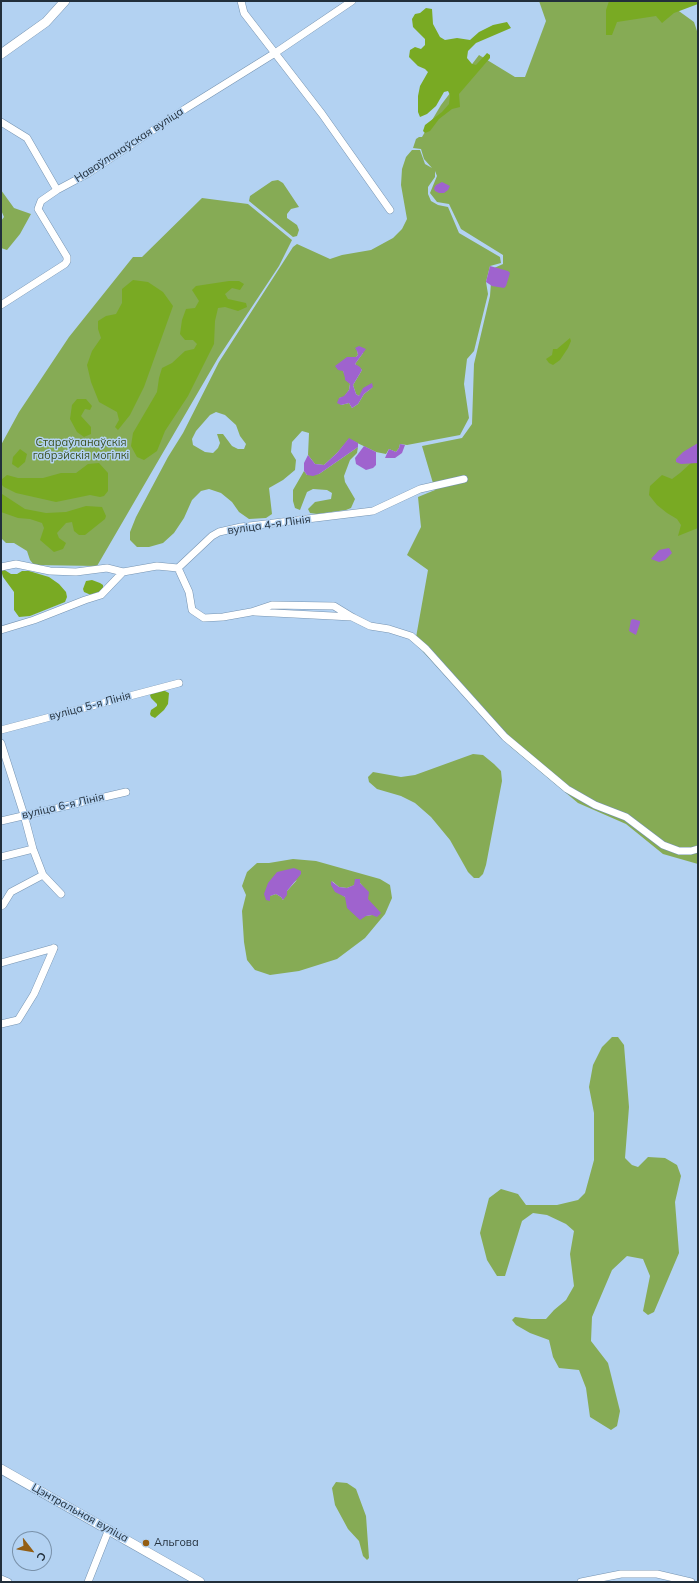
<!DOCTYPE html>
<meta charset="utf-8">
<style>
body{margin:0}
#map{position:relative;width:699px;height:1583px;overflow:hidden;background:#b3d2f2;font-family:Mulish,sans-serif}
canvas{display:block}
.frame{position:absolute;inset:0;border:2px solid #222f3b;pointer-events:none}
.north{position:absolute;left:12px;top:1531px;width:40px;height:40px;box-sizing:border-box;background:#b3d2f2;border:1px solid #7991a9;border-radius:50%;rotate:121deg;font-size:11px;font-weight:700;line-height:16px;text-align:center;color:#222f3b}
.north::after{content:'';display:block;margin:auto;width:14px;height:18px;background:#935e14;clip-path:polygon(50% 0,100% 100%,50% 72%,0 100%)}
</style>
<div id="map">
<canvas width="699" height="1583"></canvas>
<div class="frame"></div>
<div class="north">С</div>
</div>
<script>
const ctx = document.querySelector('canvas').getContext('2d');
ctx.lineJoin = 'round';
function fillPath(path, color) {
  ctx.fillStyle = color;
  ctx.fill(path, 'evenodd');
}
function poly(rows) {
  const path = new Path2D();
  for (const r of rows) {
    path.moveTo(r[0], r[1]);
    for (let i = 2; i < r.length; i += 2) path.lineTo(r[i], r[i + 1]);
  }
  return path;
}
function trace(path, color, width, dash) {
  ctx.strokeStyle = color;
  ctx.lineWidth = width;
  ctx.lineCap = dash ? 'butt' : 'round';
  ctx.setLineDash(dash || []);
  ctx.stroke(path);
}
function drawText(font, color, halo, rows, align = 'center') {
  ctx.font = font + ' Mulish,sans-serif';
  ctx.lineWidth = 3;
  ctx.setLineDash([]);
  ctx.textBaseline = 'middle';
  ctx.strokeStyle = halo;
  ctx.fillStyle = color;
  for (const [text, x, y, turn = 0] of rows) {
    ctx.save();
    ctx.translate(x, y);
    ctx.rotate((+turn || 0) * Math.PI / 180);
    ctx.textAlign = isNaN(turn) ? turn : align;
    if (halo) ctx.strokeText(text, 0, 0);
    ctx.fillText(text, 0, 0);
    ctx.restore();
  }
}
fillPath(poly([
 [539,1,665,1,694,22,698,34,698,864,663,854,626,824,578,803,511,747,415,643,428,570,407,555,421,527,418,497,435,490,422,446,462,438,472,424,474,364,490,296,492,269,503,264,503,255,461,229,449,204,437,202,430,193,437,176,435,171,435,177,428,187,428,194,431,201,438,205,448,207,459,233,500,257,501,263,490,266,486,282,488,294,474,351,467,359,464,384,469,418,460,435,407,445,400,444,399,448,396,452,389,449,386,454,376,452,349,439,337,453,324,465,315,464,308,455,309,433,302,431,292,442,291,452,296,460,295,470,283,480,269,488,272,514,266,518,249,519,239,512,232,502,221,493,209,489,201,491,192,500,184,518,174,533,163,543,149,547,137,547,130,540,130,532,136,517,168,457,183,433,219,362,293,247,297,244,330,259,342,255,371,250,393,238,402,229,407,219,401,185,402,169,406,157,412,150,420,150,425,164,432,168,424,159,421,149,413,148,416,139,419,137,422,137,441,105,479,55,515,77,525,77,546,21],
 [355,349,363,353,355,364,362,370,353,385,356,394,359,396,373,387,364,394,358,404,352,408,349,403,341,405,339,398,344,397,349,390,350,384,343,371,358,355,357,350],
 [216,412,225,415,236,425,240,436,246,444,244,449,238,449,232,446,223,434,217,434,220,443,218,448,213,453,205,452,193,445,192,439,196,431,210,415],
 [278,180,283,183,299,207,291,209,287,214,287,218,297,225,299,230,297,236,293,237,249,201,250,196,272,181],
 [1,190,14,208,31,214,20,234,7,250,1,248,1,221,4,217,1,210],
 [202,198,248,204,292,240,279,266,218,358,97,566,34,565,30,560,27,551,14,543,6,543,2,539,1,445,19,412,69,337,133,257,142,257],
 [358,447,357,453,350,460,344,476,345,482,355,499,351,508,346,510,317,514,310,513,308,509,315,502,331,499,332,493,327,490,313,489,307,492,300,510,295,508,293,501,293,490,304,471,307,475,319,474],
 [473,754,483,755,494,764,501,771,502,781,486,865,483,874,479,878,474,878,468,872,450,840,431,817,415,803,401,796,377,789,369,782,368,777,373,772,401,777,415,775],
 [293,859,316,861,380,879,390,885,392,898,385,914,365,938,337,959,299,971,270,975,255,970,247,960,244,942,242,911,246,895,242,886,247,872,257,863,269,863],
 [297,880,287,891,283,900,281,897,276,894,270,896],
 [332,881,339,887,347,888,360,883,365,889,372,915,366,916,345,897,338,892],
 [612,1037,618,1037,624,1045,629,1107,625,1158,632,1165,638,1167,648,1157,665,1158,677,1165,681,1176,675,1202,679,1253,654,1312,648,1315,643,1311,650,1276,643,1259,627,1256,612,1270,592,1317,591,1341,608,1363,620,1411,617,1426,611,1430,590,1417,586,1388,579,1370,559,1368,553,1357,549,1340,530,1333,516,1325,512,1320,515,1317,531,1319,546,1319,554,1310,566,1300,574,1286,570,1254,574,1231,566,1224,547,1215,533,1213,522,1221,505,1276,497,1276,487,1260,480,1233,489,1198,501,1189,518,1194,526,1205,557,1205,578,1200,585,1193,594,1160,594,1113,589,1087,593,1065,602,1047],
 [336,1482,347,1483,356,1489,366,1516,369,1558,367,1560,363,1556,359,1541,348,1529,335,1505,332,1488]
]), '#86ab55');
fillPath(poly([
 [609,1,698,1,698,4,674,13,662,23,656,16,617,22,612,35,606,35,606,10],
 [426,8,432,9,433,24,440,37,445,40,457,38,470,40,479,32,493,25,507,22,511,28,476,43,468,51,467,58,472,64,476,65,487,53,490,55,490,58,459,94,460,107,452,109,439,119,430,131,425,133,423,131,425,125,442,112,449,104,450,95,448,91,444,92,436,106,427,114,420,117,418,112,418,96,420,86,428,72,425,69,418,66,409,57,410,50,415,47,421,49,425,45,425,39,413,27,412,19,415,14,420,13],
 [133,280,148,282,163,292,173,306,144,387,130,415,118,430,115,427,119,420,117,412,99,402,91,382,87,365,92,351,101,338,98,329,98,321,106,316,116,314,122,303,122,289],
 [229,281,239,281,244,284,240,290,232,288,225,294,228,299,246,303,247,307,238,311,225,307,218,308,215,321,214,344,188,396,165,431,157,451,144,460,137,457,131,446,133,433,157,392,159,378,162,368,172,363,185,351,194,349,197,344,193,340,185,340,180,334,182,320,186,309,195,308,199,301,192,290,196,286],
 [570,338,571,341,568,348,560,360,553,365,549,363,546,359,552,355,553,349,557,349],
 [77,399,86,399,92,406,90,410,85,409,81,416,91,427,91,434,84,437,77,432,70,419,72,405],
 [20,449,27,454,25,462,18,468,12,464,13,457],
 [99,463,108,473,108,491,104,496,100,497,90,495,56,502,16,493,4,487,1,484,1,480,7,475,18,478,43,478,61,473,76,473,88,464],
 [691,463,698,463,698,528,678,536,681,525,677,519,667,513,657,505,649,495,650,486,662,475,672,479,680,473],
 [2,494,25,509,46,513,66,512,86,506,102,507,106,516,105,519,85,535,79,535,74,531,72,522,66,523,57,533,59,538,66,543,63,549,54,552,40,540,44,528,42,523,30,519,18,518,1,512,1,495],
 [3,569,11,574,17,574,22,571,29,571,49,577,59,584,66,592,67,597,65,602,30,616,19,617,14,610,14,592,3,577,1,570],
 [92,580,100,583,103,585,103,588,100,593,91,595,84,592,83,589,86,581],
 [163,690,169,693,168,704,164,710,155,718,151,716,150,714,151,710,157,706,157,704,151,698,150,695,152,692]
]), '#79aa23');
fillPath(poly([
 [442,182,450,186,448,190,444,193,439,193,435,191,434,188,436,185],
 [490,266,508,271,510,273,506,286,504,288,492,286,486,282],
 [359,346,366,349,355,364,360,367,362,370,353,385,356,394,359,396,363,388,372,383,373,387,364,394,358,404,352,408,349,403,341,405,337,403,339,398,344,396,349,390,350,384,345,380,345,378,343,371,338,370,335,366,347,357,356,357,358,355,357,351,355,348],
 [349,438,358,443,358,447,319,474,313,476,307,475,304,471,304,463,308,455,315,464,324,465,337,453],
 [698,443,698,463,681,464,676,462,676,459,683,452],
 [400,444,405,445,402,453,395,458,385,458,389,449,396,452,399,448],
 [364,446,376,452,376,465,373,468,366,470,356,464,355,458],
 [669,548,672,553,665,560,659,562,651,559,659,550],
 [633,619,640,621,640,623,636,635,629,631,631,620],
 [294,868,301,871,301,874,287,891,287,895,283,900,281,897,276,894,270,896,270,901,266,900,264,894,268,883,277,872],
 [355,879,360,879,360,883,369,892,368,899,381,913,377,917,372,915,366,916,360,920,347,908,345,897,335,892,331,885,331,881,339,887,347,888,354,885]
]), '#9f63ce');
const minor = poly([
 [241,1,244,13,322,114,390,210],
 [1,122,27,138,57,190],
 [1,305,65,264,67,261,67,257,38,209,41,201,57,190,87,174,185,109,275,53,352,1],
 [1,567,16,564,50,571,76,572,107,568,123,572],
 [178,568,189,592,192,610,204,618,223,617,251,612,272,605,334,606,352,617,370,626,389,629,411,636,426,649,505,737,567,789,595,805,626,817,663,845,679,851,691,851,698,849],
 [255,612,352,617],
 [1,630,34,620,85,600,101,595,123,572,157,566,178,568,212,536,219,532,241,527,373,511,420,489,464,479],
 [1,730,179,683],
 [1,743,24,815,33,849,43,875,61,894],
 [1,821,126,792],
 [1,857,33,849],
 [1,906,3,905,11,892,43,875],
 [1,963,54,948],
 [1,1024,18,1020,34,994,54,948],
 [1,1579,8,1582],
 [88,1582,109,1529],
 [581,1582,621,1574,657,1574,691,1582]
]);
const tertiary = poly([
 [1,54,46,22,65,1],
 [1,1469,200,1582]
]);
trace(minor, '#7694b2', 8);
trace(tertiary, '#7694b2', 10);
trace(minor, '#fff', 7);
trace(tertiary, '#fff', 9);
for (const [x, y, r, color] of [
 [146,1543,4,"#935e14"]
]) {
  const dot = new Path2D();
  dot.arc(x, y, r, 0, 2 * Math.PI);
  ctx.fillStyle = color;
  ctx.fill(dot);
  trace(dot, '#b3d2f2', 1.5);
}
drawText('11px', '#222f3b', '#b3d2f2', [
 ["Наваўланаўская вуліца",129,145,-33],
 ["вуліца 4-я Лінія",269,525,-8],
 ["вуліца 5-я Лінія",90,706,-15],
 ["вуліца 6-я Лінія",63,806,-13],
 ["Цэнтральная вуліца",80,1513,29]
]);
drawText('11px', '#3a4f1d', '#b3d2f2', [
 ["Стараўланаўскія",81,443],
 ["габрэйскія могілкі",81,456]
]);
drawText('11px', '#222f3b', '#b3d2f2', [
 ["Альгова",154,1543]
], 'left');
</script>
